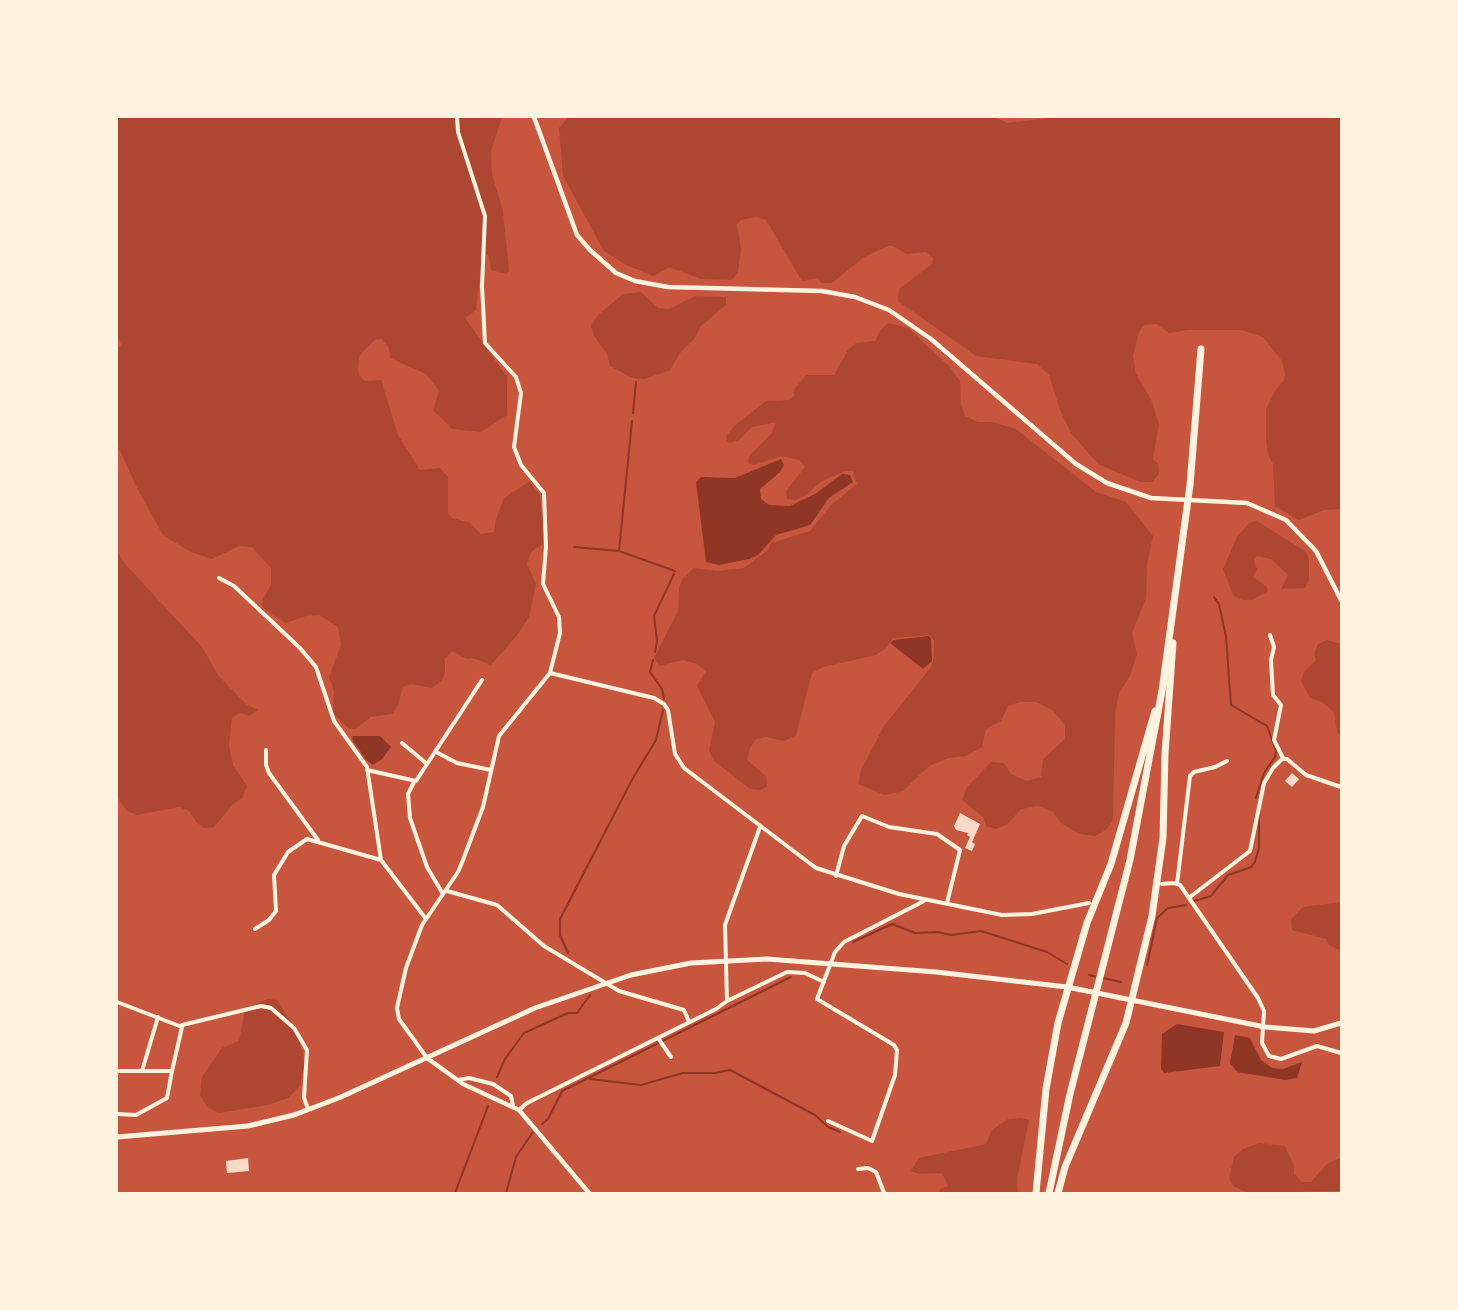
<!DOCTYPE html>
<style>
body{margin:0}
#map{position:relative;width:1458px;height:1310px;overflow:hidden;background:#c8553d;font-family:"Noto Sans",sans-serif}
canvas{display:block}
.frame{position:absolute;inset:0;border:118px solid #fff3e0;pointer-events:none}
</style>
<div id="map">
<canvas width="1458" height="1310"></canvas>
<div class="frame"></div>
</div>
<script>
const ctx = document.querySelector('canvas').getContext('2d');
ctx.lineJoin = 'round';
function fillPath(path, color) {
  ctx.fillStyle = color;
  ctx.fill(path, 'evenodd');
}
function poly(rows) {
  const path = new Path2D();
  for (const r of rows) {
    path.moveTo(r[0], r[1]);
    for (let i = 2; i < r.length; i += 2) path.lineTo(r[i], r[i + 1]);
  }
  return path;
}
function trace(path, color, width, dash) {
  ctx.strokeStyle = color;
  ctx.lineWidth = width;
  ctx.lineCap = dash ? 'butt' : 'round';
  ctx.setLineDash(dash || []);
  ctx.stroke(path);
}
fillPath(poly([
 [117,117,502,117,491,151,492,174,503,211,509,271,506,274,491,270,489,256,483,252,476,310,465,318,507,377,507,415,481,432,452,429,433,410,439,391,426,374,390,358,389,348,382,339,375,340,366,348,359,357,358,368,359,376,365,381,381,380,398,435,420,470,440,468,448,477,448,514,452,518,470,523,481,534,494,532,496,519,504,498,530,481,540,496,544,536,543,544,531,552,527,564,536,584,529,617,518,634,491,665,473,658,467,659,452,651,445,658,445,673,442,680,432,688,411,684,403,687,398,705,392,714,371,717,355,729,348,728,333,713,334,691,329,677,341,645,338,627,319,615,306,616,286,623,262,607,263,599,271,585,271,568,252,547,239,546,212,559,191,552,163,535,136,486,117,444,117,348,122,346,117,336],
 [569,117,995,117,1007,123,1058,117,1341,117,1341,509,1324,510,1299,520,1275,506,1273,464,1268,454,1266,439,1266,409,1275,391,1284,380,1285,374,1282,361,1263,337,1242,330,1188,330,1169,333,1156,324,1144,325,1139,332,1133,356,1136,374,1151,399,1159,424,1153,459,1158,464,1159,474,1152,482,1140,482,1098,464,1071,433,1060,410,1049,375,1037,364,976,356,898,301,899,289,932,264,933,258,926,252,906,254,893,246,888,246,864,257,832,283,822,283,817,278,802,281,766,220,757,217,741,220,737,225,741,249,738,272,732,280,701,279,669,267,654,276,626,265,604,251,563,176,559,128],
 [641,292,658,308,669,309,695,296,726,297,726,305,701,326,695,338,680,353,670,370,645,379,632,378,610,366,607,354,594,336,591,326,598,315,623,294],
 [888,323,908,328,950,367,960,381,961,404,965,416,978,422,993,422,1016,429,1096,492,1126,502,1153,536,1147,564,1146,598,1132,633,1137,654,1130,676,1119,693,1115,714,1113,821,1106,830,1095,836,1079,834,1061,823,1053,812,1038,806,1021,809,1008,824,996,829,986,826,983,817,962,800,967,787,991,762,1004,763,1011,774,1027,781,1041,777,1043,759,1065,739,1065,725,1052,710,1036,702,1020,702,1008,706,1001,721,986,729,982,747,966,756,949,758,929,766,903,791,885,795,858,784,861,770,884,726,931,667,934,658,934,640,929,635,893,638,885,649,876,655,823,667,812,673,796,735,784,741,766,737,756,739,750,748,747,760,766,776,767,786,761,790,750,789,713,760,709,750,715,722,697,686,706,671,697,664,683,660,659,666,654,658,678,611,679,588,683,578,694,568,717,571,744,568,768,550,771,543,810,531,831,505,857,484,853,471,845,471,822,481,806,495,795,500,787,499,786,491,805,467,799,460,781,456,754,465,748,463,749,456,771,434,776,422,752,427,739,440,729,443,726,439,727,435,734,426,766,401,788,400,794,396,794,390,806,375,834,375,848,350,856,343,875,341,881,329],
 [1257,521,1306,552,1309,559,1309,579,1305,588,1281,589,1288,575,1271,559,1257,556,1254,561,1257,569,1253,577,1267,587,1268,591,1252,600,1242,600,1233,595,1223,569,1237,537,1249,523],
 [117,552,125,564,202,647,218,675,246,704,258,710,249,716,240,713,232,718,229,746,233,765,247,786,242,798,233,804,214,827,205,828,197,823,189,811,179,807,137,815,127,811,117,797],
 [1327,640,1341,644,1341,738,1337,732,1334,712,1322,702,1310,698,1301,681,1304,672,1316,660,1314,654,1318,644],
 [1341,902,1341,960,1339,950,1329,945,1326,939,1292,930,1291,919,1303,907],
 [267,999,277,1000,296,1030,305,1062,300,1086,288,1098,268,1105,219,1113,207,1107,200,1095,202,1077,222,1048,239,1041,245,1010],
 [1021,1118,1029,1120,1017,1179,1018,1193,939,1193,940,1189,948,1186,942,1173,918,1174,911,1171,919,1158,986,1144,992,1130,1008,1119],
 [1259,1143,1285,1146,1294,1166,1294,1174,1302,1182,1311,1182,1328,1163,1341,1158,1341,1191,1248,1193,1233,1186,1229,1178,1234,1157,1243,1149]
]), '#ae4732');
fillPath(poly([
 [781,459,784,465,780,472,760,489,761,499,769,505,790,506,815,494,842,474,850,475,853,482,829,498,810,525,776,535,758,555,749,559,719,565,706,562,696,482,701,477,735,478],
 [929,636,931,639,932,661,923,669,890,643,894,640],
 [353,736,380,736,391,747,382,759,373,765,366,760,352,739],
 [1177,1024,1224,1032,1220,1066,1164,1073,1161,1069,1162,1034],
 [1235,1035,1250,1038,1261,1060,1272,1068,1283,1069,1302,1062,1297,1078,1285,1080,1237,1072,1230,1063]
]), '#8f3625');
trace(poly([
 [633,413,636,382],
 [632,421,619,551,675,571],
 [574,547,619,551],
 [1214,597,1219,604,1226,637,1231,705,1267,726,1276,751,1275,757,1264,773,1256,798],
 [655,652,657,641,654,616,674,574],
 [653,660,650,672,662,689,664,699],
 [1194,901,1211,896,1228,875,1251,867,1255,862,1259,848,1259,812],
 [853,942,892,924,915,933,937,932,951,935,981,931,1047,952,1067,964],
 [568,953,560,935,560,919,633,778,656,740,663,710],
 [1147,965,1157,918,1168,908,1186,905],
 [1089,975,1097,977],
 [1103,978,1121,982],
 [497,1077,505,1059,524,1033,568,1013,577,1013,590,995],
 [590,1079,641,1085,683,1073,715,1073,730,1070,815,1115,828,1127,840,1132],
 [542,1124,548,1119,562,1091,791,977],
 [455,1193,488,1106],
 [506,1193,516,1157,533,1132]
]), '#8f3625', 2);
fillPath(poly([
 [1292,773,1299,779,1292,787,1285,781],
 [960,813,980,824,972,842,975,844,972,851,965,848,970,837,967,835,968,833,956,830,954,826],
 [248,1158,249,1171,227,1173,226,1161]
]), '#f7dbc8');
trace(poly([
 [219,578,234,586,300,648,316,667,334,721,367,767,381,860,426,919],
 [1270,635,1274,647,1271,660,1273,695,1281,705,1274,740,1283,758],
 [550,673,654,698,664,704,668,710,675,754,684,768,816,868,899,894,1002,915,1032,914,1089,903],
 [402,743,427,764],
 [266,750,266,765,269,773,318,840],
 [436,752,457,763,491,770],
 [367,770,416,781,482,680],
 [414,782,408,794,410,818,427,867,443,894],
 [836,876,844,846,862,816,889,827,937,834,960,850,947,903],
 [1162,884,1174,883,1180,885,1258,998,1264,1011,1262,1043,1269,1056,1281,1059,1317,1046,1341,1053],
 [1177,884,1190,776,1194,772,1215,767,1227,761],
 [447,891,497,905,544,946,619,991,684,1010,689,1022],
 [1190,897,1250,851,1264,783,1273,768,1282,759,1287,759,1306,775,1341,787],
 [255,929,269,920,276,911,274,875,288,852,307,839,381,860],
 [727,1001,787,972,805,973,824,982],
 [117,1002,182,1027,172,1071,117,1071],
 [182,1025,261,1006,271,1008,294,1028,307,1050,304,1098,308,1109],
 [658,1038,671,1057],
 [427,1058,399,1019,397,1008,406,968,422,925,458,872,463,860,483,807,499,736,550,673,560,633,559,617,543,584,546,547,544,493,521,465,514,447,521,393,516,377,485,343,482,286,485,216,458,132,457,117],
 [142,1071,158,1017],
 [458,1080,469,1078,493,1084,511,1096,513,1106],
 [519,1110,527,1103,716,1009,727,1001,725,925,760,827],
 [117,1114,136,1115,167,1098,172,1071],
 [828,1121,872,1141,895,1075,897,1050,894,1045,817,999,835,952,844,942,924,901],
 [858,1169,868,1168,876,1172,884,1193]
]), '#fff3e0', 4);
trace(poly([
 [534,117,577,235,590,250,616,273,635,281,668,287,822,291,855,297,889,310,931,339,1076,464,1107,483,1151,498,1247,503,1286,520,1316,551,1341,600],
 [427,1058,463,1084,519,1110,589,1193]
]), '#fff3e0', 4.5);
trace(poly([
 [117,1137,248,1126,294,1115,341,1097,535,1008,631,975,691,963,767,959,936,972,1067,987,1265,1027,1314,1031,1341,1023]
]), '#fff3e0', 5);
trace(poly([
 [1036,1193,1046,1089,1058,1023,1087,923,1111,864,1155,711],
 [1049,1193,1070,1094,1130,860,1162,691,1190,485,1201,349],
 [1058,1193,1065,1167,1126,1023,1152,916,1163,838,1165,754,1173,643]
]), '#fff3e0', 7);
</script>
